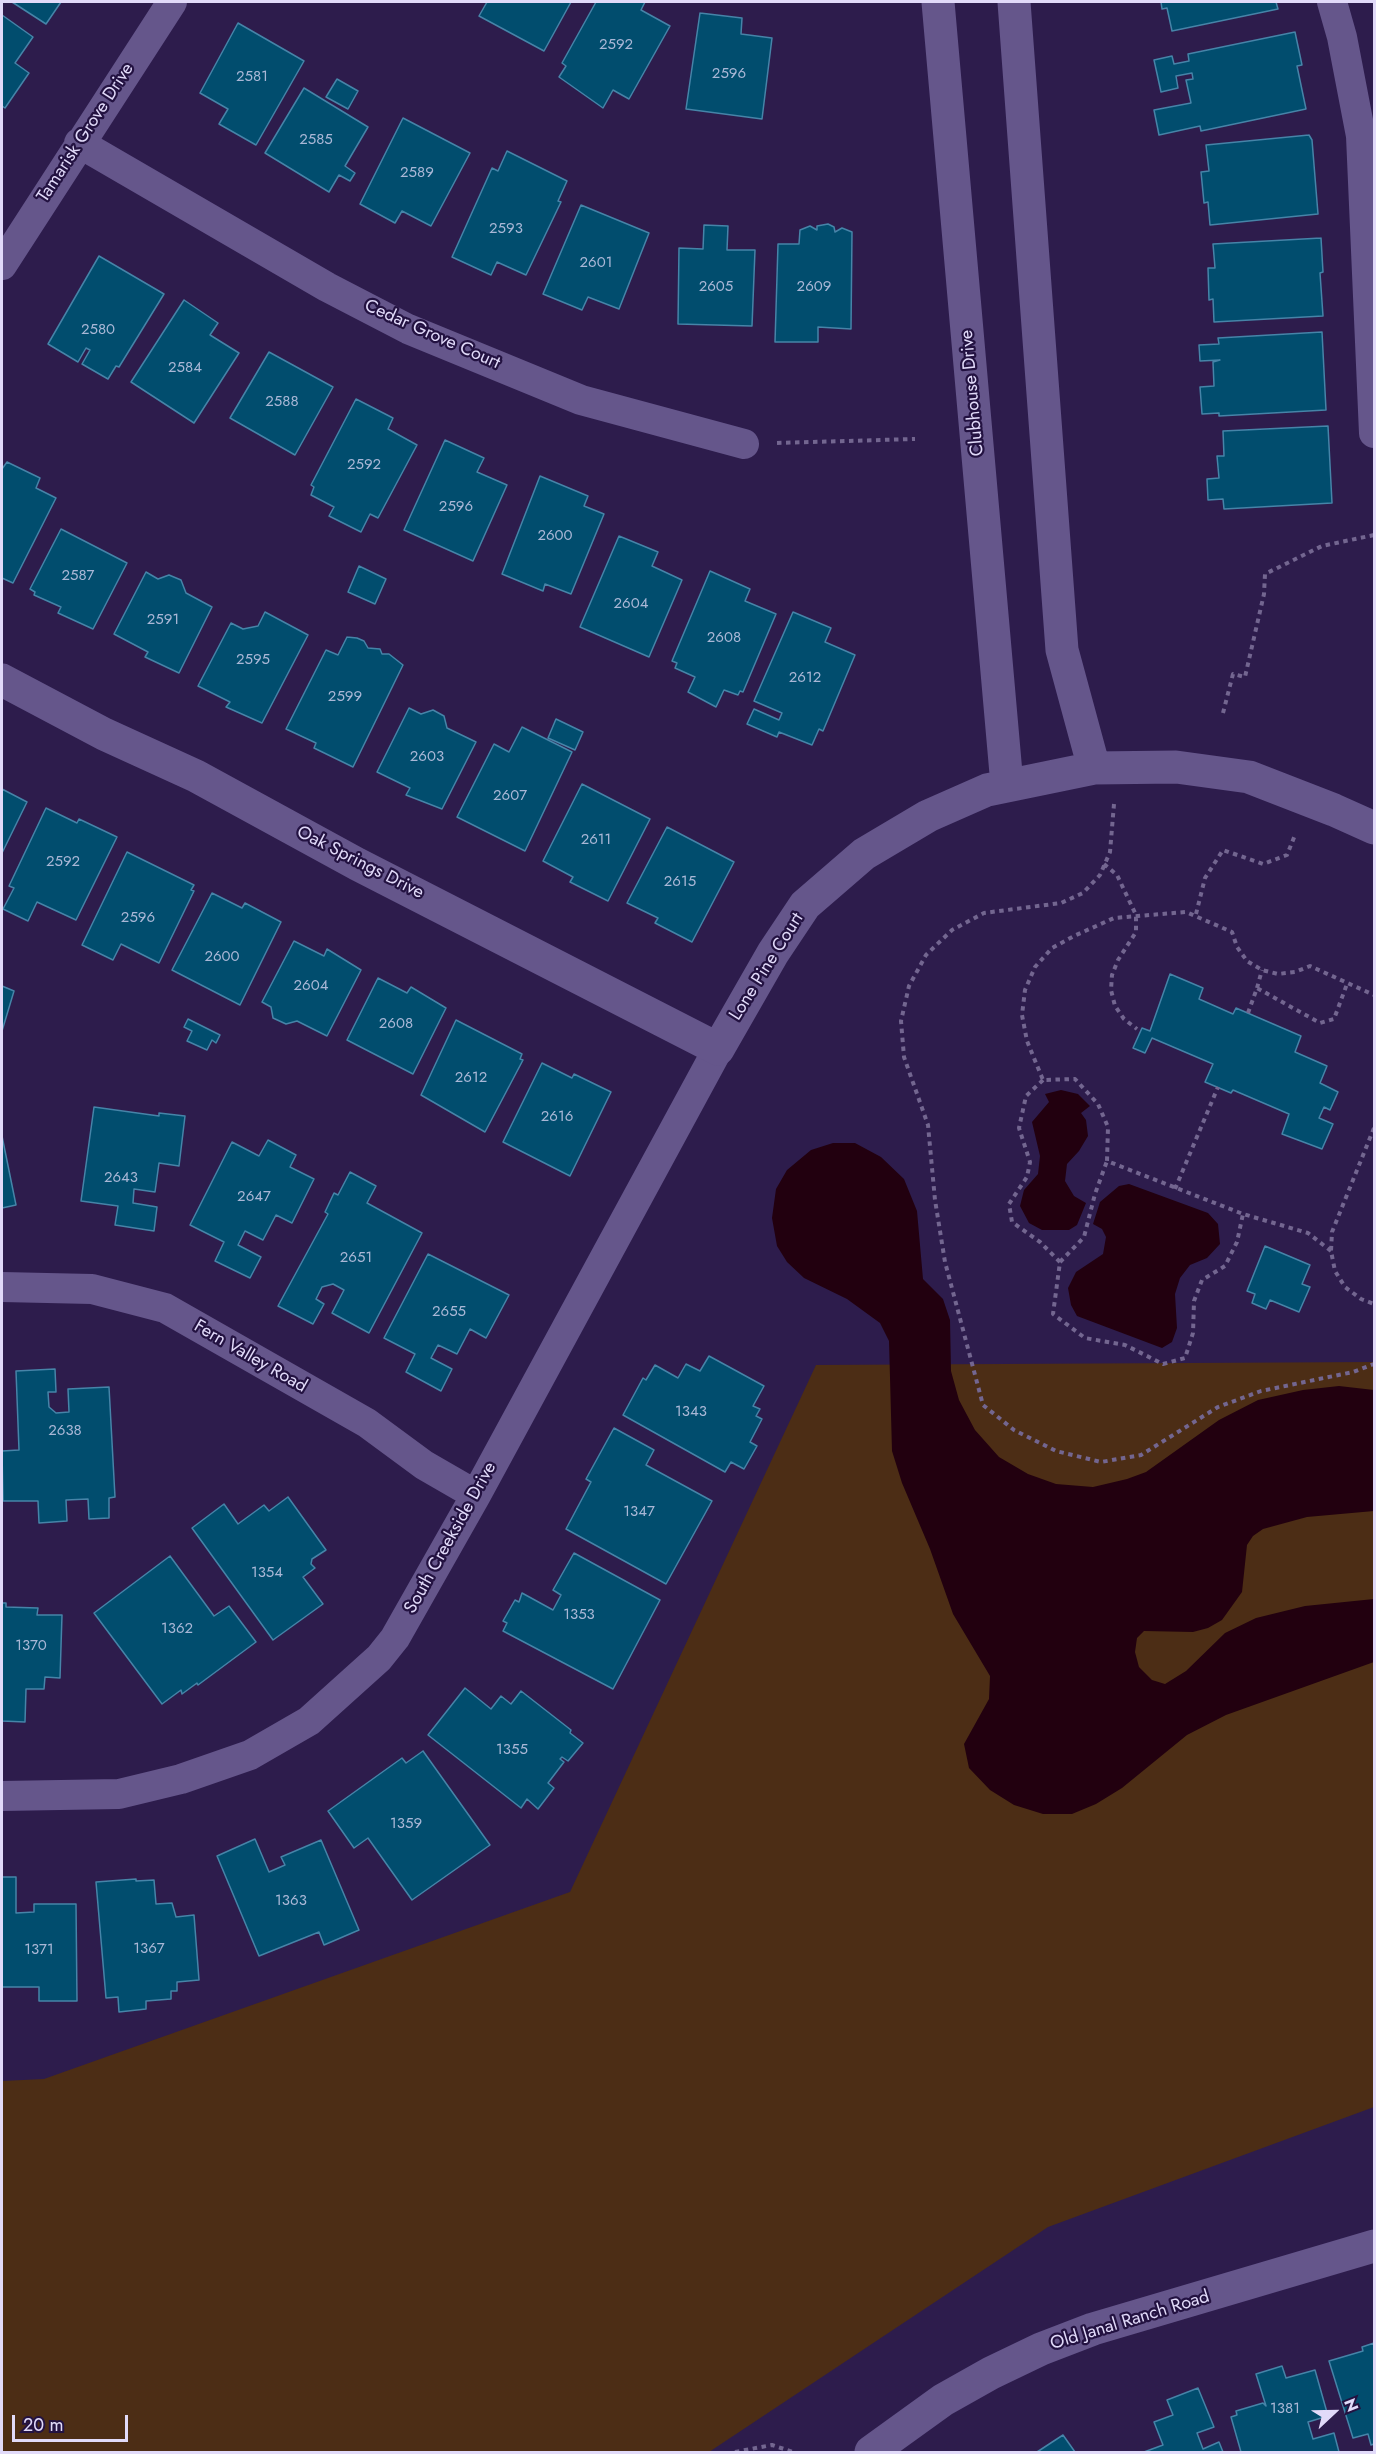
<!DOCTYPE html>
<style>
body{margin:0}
#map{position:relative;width:1376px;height:2454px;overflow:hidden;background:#2d1c4c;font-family:Jost,sans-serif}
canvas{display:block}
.frame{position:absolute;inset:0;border:3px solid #e1daf9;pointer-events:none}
.north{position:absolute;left:1304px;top:2382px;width:60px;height:60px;-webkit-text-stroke:4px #231241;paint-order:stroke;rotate:68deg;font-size:16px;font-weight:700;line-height:24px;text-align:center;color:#e1daf9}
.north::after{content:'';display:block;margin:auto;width:21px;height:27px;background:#e1daf9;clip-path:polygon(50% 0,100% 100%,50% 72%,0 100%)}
.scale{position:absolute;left:12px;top:2415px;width:116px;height:27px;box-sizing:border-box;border:3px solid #e1daf9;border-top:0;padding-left:8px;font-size:18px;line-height:21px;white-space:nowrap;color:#e1daf9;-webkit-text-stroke:4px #231241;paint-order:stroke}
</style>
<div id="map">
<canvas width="1376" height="2454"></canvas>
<div class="frame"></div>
<div class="north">N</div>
<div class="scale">20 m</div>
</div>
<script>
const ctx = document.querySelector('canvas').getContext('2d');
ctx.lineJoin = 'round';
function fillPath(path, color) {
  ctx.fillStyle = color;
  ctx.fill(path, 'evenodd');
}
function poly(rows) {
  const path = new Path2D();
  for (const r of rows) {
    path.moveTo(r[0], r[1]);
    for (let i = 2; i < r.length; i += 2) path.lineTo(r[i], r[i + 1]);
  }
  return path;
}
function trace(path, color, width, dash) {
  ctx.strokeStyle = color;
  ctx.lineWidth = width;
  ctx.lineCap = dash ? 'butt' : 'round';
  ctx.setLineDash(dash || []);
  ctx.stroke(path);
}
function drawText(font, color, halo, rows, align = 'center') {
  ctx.font = font + ' Jost,sans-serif';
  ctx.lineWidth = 4.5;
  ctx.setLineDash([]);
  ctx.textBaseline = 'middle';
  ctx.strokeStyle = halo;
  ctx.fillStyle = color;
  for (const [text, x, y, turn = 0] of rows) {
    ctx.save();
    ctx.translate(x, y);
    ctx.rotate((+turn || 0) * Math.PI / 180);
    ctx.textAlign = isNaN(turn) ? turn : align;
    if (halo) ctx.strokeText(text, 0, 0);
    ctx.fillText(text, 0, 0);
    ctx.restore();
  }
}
fillPath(poly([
 [1374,1362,1374,2107,1048,2227,709,2452,2,2452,2,2081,44,2079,570,1892,816,1365]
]), '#4c2d15');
fillPath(poly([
 [1061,1090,1078,1094,1090,1106,1081,1113,1086,1120,1088,1136,1079,1151,1067,1164,1065,1181,1074,1196,1086,1203,1077,1225,1069,1230,1042,1230,1029,1223,1020,1206,1024,1190,1038,1174,1040,1156,1032,1122,1049,1102,1045,1094],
 [833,1143,855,1143,881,1157,904,1179,917,1211,923,1279,943,1299,950,1320,951,1371,959,1400,975,1430,999,1457,1028,1474,1056,1484,1093,1487,1127,1479,1146,1472,1219,1420,1258,1400,1303,1390,1339,1386,1374,1390,1374,1511,1307,1517,1263,1529,1253,1536,1247,1545,1242,1592,1222,1620,1208,1628,1193,1632,1144,1631,1137,1638,1135,1652,1139,1667,1152,1680,1165,1684,1186,1671,1225,1633,1256,1618,1305,1606,1374,1599,1374,1662,1226,1715,1187,1735,1122,1788,1096,1804,1072,1814,1043,1814,1014,1805,990,1790,969,1768,964,1744,989,1699,990,1676,953,1614,930,1549,902,1483,892,1451,889,1341,880,1323,847,1299,804,1278,787,1262,777,1246,772,1218,776,1189,787,1170,811,1150],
 [1129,1184,1208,1213,1218,1224,1220,1244,1207,1258,1190,1265,1180,1278,1175,1294,1177,1328,1172,1342,1162,1348,1077,1316,1071,1305,1068,1288,1076,1272,1103,1254,1106,1237,1102,1229,1093,1224,1100,1202,1119,1186]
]), '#22000f');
const building = poly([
 [12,2,61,2,46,24,12,2],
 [487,2,571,2,544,51,479,16,487,2],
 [596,2,645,2,641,10,670,26,629,99,613,90,603,108,559,77,566,66,562,63,596,2],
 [1161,2,1276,2,1278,9,1172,31,1167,8,1162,9,1161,2],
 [700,13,742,18,741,34,772,38,762,119,686,109,700,13],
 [2,15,33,37,15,63,29,73,5,108,2,106,2,15],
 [238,23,304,61,256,145,219,124,228,109,200,93,238,23],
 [1295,32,1302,65,1297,66,1306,109,1201,131,1200,126,1159,135,1154,110,1191,103,1186,80,1193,79,1192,73,1176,76,1178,88,1161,92,1154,60,1172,56,1174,64,1189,61,1188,54,1295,32],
 [337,79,358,91,348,109,326,97,337,79],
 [304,88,368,127,345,166,355,173,350,181,339,175,329,192,265,153,304,88],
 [403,118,470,153,431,226,402,211,395,223,360,204,403,118],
 [1309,135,1312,140,1318,214,1210,225,1208,202,1204,203,1201,172,1209,171,1206,145,1309,135],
 [507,151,567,181,558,201,561,202,526,275,497,262,491,275,452,257,492,168,498,171,507,151],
 [581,205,649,233,619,309,588,297,582,310,543,294,581,205],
 [828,224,834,227,835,232,842,228,852,232,851,329,818,327,818,342,775,342,778,244,799,244,800,230,810,226,817,230,817,226,828,224],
 [704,225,728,226,727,250,755,250,752,326,678,324,679,248,703,249,704,225],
 [1321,238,1323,272,1320,273,1323,316,1214,322,1213,299,1209,300,1208,268,1215,268,1213,244,1321,238],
 [99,256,164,294,119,367,116,366,108,379,82,364,90,350,86,348,78,362,48,344,99,256],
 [184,300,218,323,210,335,239,353,194,423,131,382,184,300],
 [1322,332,1326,410,1219,416,1219,413,1202,414,1200,387,1214,386,1213,362,1220,360,1200,361,1199,345,1219,344,1218,338,1322,332],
 [269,352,333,387,295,455,230,418,269,352],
 [356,399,393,418,388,429,417,445,378,518,370,514,361,532,329,516,334,507,311,495,314,487,311,485,356,399],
 [1328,426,1332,503,1224,509,1223,499,1208,500,1207,479,1219,478,1217,456,1224,456,1223,431,1328,426],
 [445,440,484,458,477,472,507,485,473,561,404,530,445,440],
 [7,462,40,478,36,488,56,498,13,583,2,578,2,469,7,462],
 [540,476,588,496,584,506,604,514,571,594,545,584,543,591,502,574,540,476],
 [61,529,127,563,93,629,58,613,61,607,34,595,35,592,30,589,61,529],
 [619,536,658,552,652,566,682,580,649,657,580,627,619,536],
 [359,566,386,579,375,604,348,592,359,566],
 [710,571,750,589,745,601,776,614,743,692,740,691,738,695,724,690,716,707,688,692,695,677,675,668,677,663,672,661,710,571],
 [146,572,158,579,169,575,181,580,186,593,212,607,179,673,145,657,148,652,114,634,146,572],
 [265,612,308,635,262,723,226,707,230,702,198,686,231,623,243,629,258,626,265,612],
 [793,612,831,628,825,642,855,655,823,731,819,729,812,745,779,732,777,737,747,724,754,709,779,720,782,713,754,701,793,612],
 [347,637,357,638,364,641,368,648,380,649,382,654,389,654,403,665,353,767,314,748,316,743,286,729,326,650,338,655,347,637],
 [409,708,421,714,433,710,444,716,447,728,476,742,442,809,406,795,410,788,377,772,409,708],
 [556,719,583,732,575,750,548,738,556,719],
 [522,727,572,752,525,851,457,817,494,744,509,752,522,727],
 [582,784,650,819,608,901,570,882,573,877,543,861,582,784],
 [2,789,27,802,2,853,2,789],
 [46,808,77,823,79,819,117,837,76,920,37,902,28,921,3,909,14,888,9,886,46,808],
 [667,827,734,862,692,942,655,923,658,918,627,903,667,827],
 [127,852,194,885,191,890,194,891,159,963,121,944,113,960,82,945,127,852],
 [212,893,242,908,245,903,281,922,240,1005,172,970,212,893],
 [294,941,324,956,327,949,361,970,327,1036,297,1021,286,1024,273,1018,271,1007,262,1002,294,941],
 [1170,974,1203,988,1199,999,1233,1014,1236,1008,1301,1036,1295,1052,1327,1066,1320,1083,1338,1092,1330,1110,1324,1107,1319,1118,1333,1124,1322,1149,1282,1134,1289,1114,1233,1090,1231,1093,1205,1082,1213,1064,1152,1038,1145,1053,1133,1048,1142,1028,1150,1031,1170,974],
 [378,978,407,993,411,987,446,1008,413,1074,347,1040,378,978],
 [2,986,14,991,2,1031,2,986],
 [188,1019,220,1035,216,1043,212,1040,207,1050,187,1041,192,1031,184,1027,188,1019],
 [456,1020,522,1054,520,1059,523,1060,485,1132,421,1095,456,1020],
 [542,1063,572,1078,574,1074,611,1092,570,1176,503,1142,542,1063],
 [94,1107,159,1116,159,1113,185,1116,179,1166,159,1163,155,1192,134,1189,133,1203,157,1207,154,1231,115,1225,118,1206,81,1201,94,1107],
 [2,1136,16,1205,2,1208,2,1136],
 [268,1140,296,1155,290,1167,314,1179,292,1223,276,1215,263,1240,245,1231,238,1245,261,1257,250,1278,215,1261,224,1242,190,1225,232,1142,259,1156,268,1140],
 [350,1172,376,1186,367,1203,422,1233,369,1333,332,1313,344,1290,333,1284,322,1287,316,1299,324,1304,313,1324,278,1306,328,1214,325,1212,334,1193,338,1195,350,1172],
 [1265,1246,1310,1265,1302,1284,1310,1287,1299,1312,1270,1300,1266,1309,1252,1303,1255,1294,1247,1291,1265,1246],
 [428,1254,509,1295,486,1338,470,1329,457,1354,438,1345,431,1358,452,1369,441,1391,406,1372,415,1354,384,1338,428,1254],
 [709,1356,764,1386,753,1406,760,1409,756,1416,762,1419,750,1442,757,1446,744,1469,731,1462,725,1472,623,1415,643,1378,646,1380,655,1365,678,1378,686,1364,700,1371,709,1356],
 [55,1369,56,1392,48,1392,49,1407,56,1413,69,1412,68,1389,109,1387,115,1497,109,1498,109,1518,89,1519,88,1499,66,1500,67,1521,39,1523,38,1501,3,1501,2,1451,19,1450,16,1371,55,1369],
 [614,1428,654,1450,646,1465,712,1501,666,1584,566,1529,591,1482,586,1479,614,1428],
 [288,1497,326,1550,312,1559,311,1564,315,1568,303,1577,323,1604,273,1640,192,1528,224,1504,238,1524,264,1505,269,1511,288,1497],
 [574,1553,660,1600,613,1689,503,1631,507,1623,503,1621,515,1600,519,1602,522,1593,553,1610,561,1595,553,1590,574,1553],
 [170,1556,214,1616,229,1606,256,1642,198,1685,197,1683,182,1694,181,1690,162,1704,94,1613,170,1556],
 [2,1603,6,1603,6,1607,38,1608,37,1615,62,1615,60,1678,45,1677,44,1689,26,1689,25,1722,2,1721,2,1603],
 [465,1688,491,1709,501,1696,511,1704,521,1691,571,1730,570,1733,583,1743,568,1761,562,1757,560,1759,564,1762,548,1783,554,1788,538,1809,527,1799,521,1808,428,1735,465,1688],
 [423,1751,490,1845,412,1900,368,1838,354,1848,328,1811,402,1758,406,1763,423,1751],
 [255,1839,269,1872,285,1865,281,1857,321,1840,359,1930,324,1945,319,1932,259,1956,217,1856,255,1839],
 [2,1877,16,1877,16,1913,34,1912,34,1904,76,1904,77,2001,39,2001,39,1987,2,1987,2,1877],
 [136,1879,136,1881,154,1880,156,1904,172,1903,176,1917,194,1915,199,1980,177,1982,177,1991,171,1991,171,1999,146,2001,146,2009,119,2012,118,1997,106,1998,96,1882,136,1879],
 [1374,2343,1374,2444,1371,2445,1368,2434,1353,2438,1329,2361,1363,2351,1362,2347,1374,2343],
 [1282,2366,1286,2378,1315,2370,1328,2416,1308,2422,1313,2439,1334,2433,1339,2452,1241,2452,1231,2417,1237,2415,1236,2411,1263,2403,1266,2406,1256,2374,1282,2366],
 [1198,2388,1214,2427,1197,2433,1203,2449,1219,2442,1223,2452,1144,2452,1163,2445,1154,2422,1173,2415,1167,2400,1198,2388],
 [1063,2435,1075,2452,1078,2452,1037,2452,1063,2435]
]);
fillPath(building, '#014d6e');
trace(building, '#4684a8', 1.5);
trace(poly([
 [777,443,915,439],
 [1223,713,1233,674,1245,677,1264,594,1265,574,1322,546,1374,535],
 [1114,804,1110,852,1100,875,1083,893,1061,903,984,913,952,930,926,955,909,986,901,1021,904,1057,928,1125,935,1200,945,1262,983,1405,1014,1430,1056,1451,1101,1462,1141,1455,1218,1407,1261,1391,1353,1372,1374,1364],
 [1104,864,1117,875,1136,915,1136,932,1118,960,1112,975,1111,990,1115,1006,1124,1019,1137,1029],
 [1196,914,1205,878,1223,850,1263,864,1287,855,1295,835],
 [1257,988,1262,970],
 [1248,1013,1257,988,1320,1023,1334,1019,1347,984],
 [1043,1080,1026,1096,1019,1128,1030,1162,1027,1177,1009,1204,1012,1222,1040,1242,1060,1262,1053,1314,1085,1338,1125,1345,1163,1364,1185,1358,1193,1333,1194,1301,1202,1280,1225,1266,1237,1242,1243,1214],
 [1374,1128,1332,1232,1331,1251,1335,1271,1345,1287,1361,1299,1374,1304],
 [1175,1189,1218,1087],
 [1331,1251,1308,1233,1243,1214,1107,1161,1108,1127,1098,1104,1075,1079,1043,1080,1027,1041,1022,1015,1025,990,1035,967,1052,948,1074,936,1114,918,1186,912,1232,932,1237,947,1247,961,1262,970,1278,974,1295,972,1310,966,1374,995],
 [1060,1262,1084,1237,1095,1194,1107,1161],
 [735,2452,772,2445,793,2452]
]), '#736690', 4, [4.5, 4.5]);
trace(poly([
 [1332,2,1342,37,1361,136,1374,433],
 [79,143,327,287,408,329,581,400,744,444],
 [2,265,172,2],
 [2,1287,92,1289,165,1308,367,1423,424,1465,476,1495],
 [2,1796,119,1794,181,1779,250,1755,309,1721,379,1658,395,1638,476,1495,718,1049]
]), '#65568b', 30);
trace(poly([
 [938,2,1007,785],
 [1014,2,1062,650,1094,768],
 [2,680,104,734,196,776,357,864,718,1049,773,953,805,905,864,854,928,816,987,790,1094,768,1176,767,1249,777,1334,810,1374,828],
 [871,2452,943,2400,991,2373,1041,2349,1093,2329,1374,2246]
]), '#65568b', 33);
drawText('15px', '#a9b7d6', null, [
 ["2592",616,45],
 ["2596",729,74],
 ["2581",252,77],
 ["2585",316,140],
 ["2589",417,173],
 ["2593",506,229],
 ["2601",596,263],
 ["2605",716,287],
 ["2609",814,287],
 ["2580",98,330],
 ["2584",185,368],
 ["2588",282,402],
 ["2592",364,465],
 ["2596",456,507],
 ["2600",555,536],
 ["2587",78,576],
 ["2604",631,604],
 ["2591",163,620],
 ["2608",724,638],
 ["2595",253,660],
 ["2612",805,678],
 ["2599",345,697],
 ["2603",427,757],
 ["2607",510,796],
 ["2611",596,840],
 ["2592",63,862],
 ["2615",680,882],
 ["2596",138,918],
 ["2600",222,957],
 ["2604",311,986],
 ["2608",396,1024],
 ["2612",471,1078],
 ["2616",557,1117],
 ["2643",121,1178],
 ["2647",254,1197],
 ["2651",356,1258],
 ["2655",449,1312],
 ["1343",691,1412],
 ["2638",65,1431],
 ["1347",639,1512],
 ["1354",267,1573],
 ["1353",579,1615],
 ["1362",177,1629],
 ["1370",31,1646],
 ["1355",512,1750],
 ["1359",406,1824],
 ["1363",291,1901],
 ["1367",149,1949],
 ["1371",39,1950],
 ["1381",1285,2409]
]);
drawText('18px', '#e1daf9', '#231241', [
 ["Tamarisk Grove Drive",86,133,-57],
 ["Cedar Grove Court",432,335,24],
 ["Clubhouse Drive",973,393,-95],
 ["Oak Springs Drive",360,863,27],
 ["Lone Pine Court",767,967,-58],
 ["Fern Valley Road",250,1357,30],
 ["South Creekside Drive",451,1538,-61],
 ["Old Janal Ranch Road",1130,2321,-17]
]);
</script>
